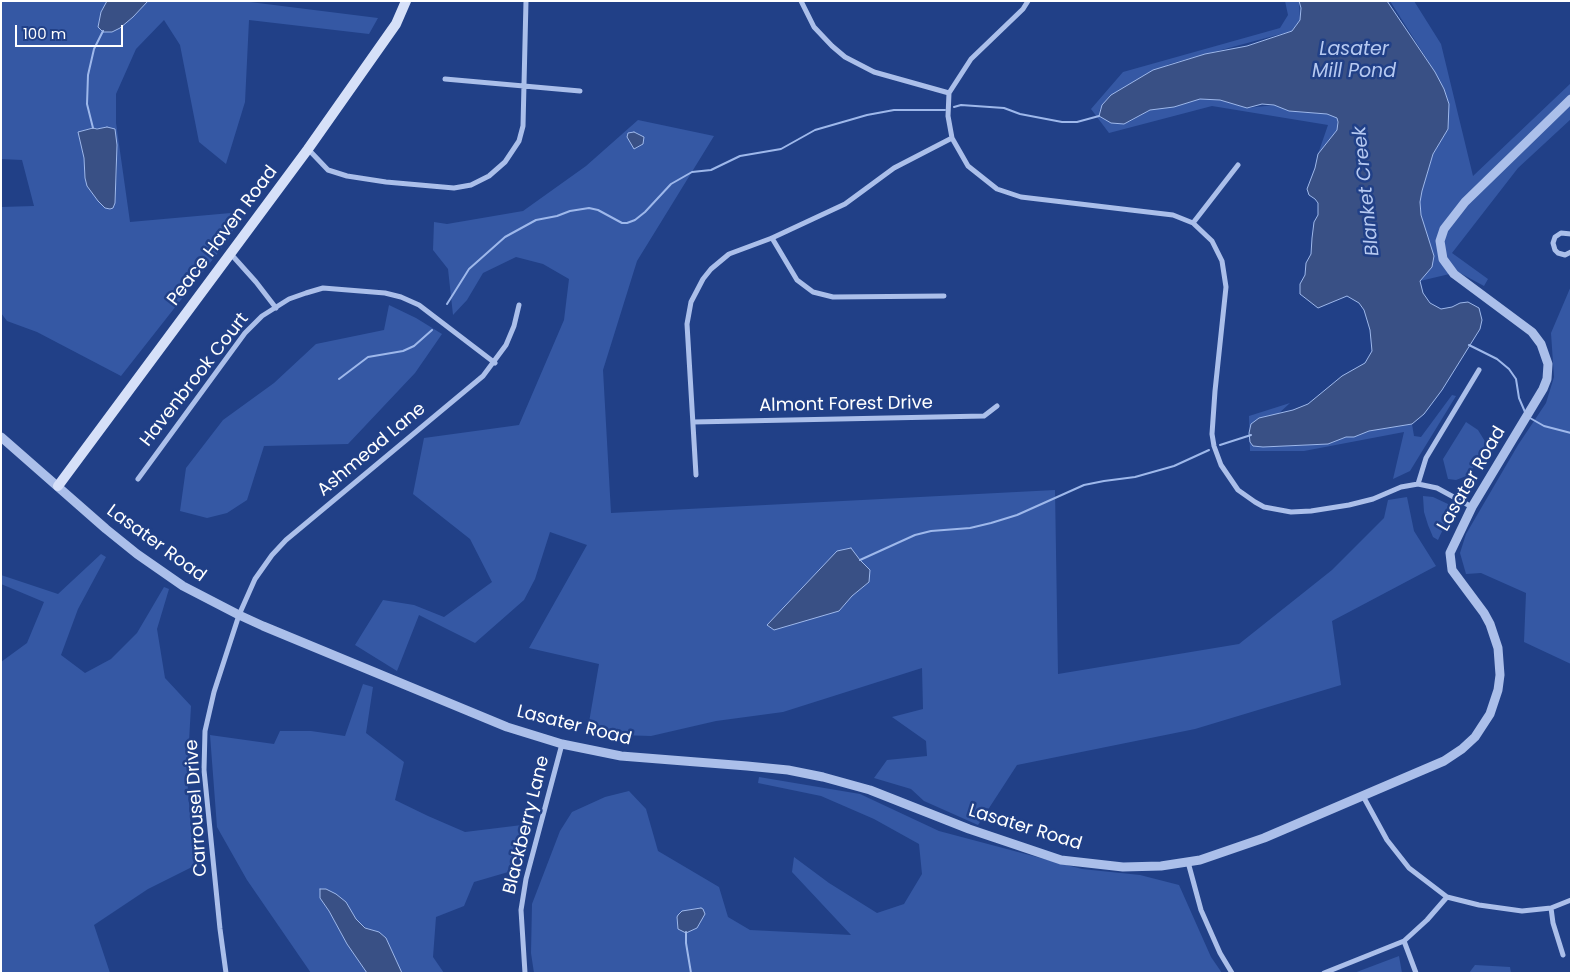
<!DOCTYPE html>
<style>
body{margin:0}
#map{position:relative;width:1572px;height:974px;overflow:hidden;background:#214087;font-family:Poppins,sans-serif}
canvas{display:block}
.frame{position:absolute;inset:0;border:2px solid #fff;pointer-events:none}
.scale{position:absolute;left:15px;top:25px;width:108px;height:22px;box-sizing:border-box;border:2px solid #fff;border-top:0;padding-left:6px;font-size:15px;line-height:18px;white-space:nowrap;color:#fff;-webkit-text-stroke:4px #214087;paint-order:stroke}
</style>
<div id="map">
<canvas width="1572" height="974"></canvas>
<div class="frame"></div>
<div class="scale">100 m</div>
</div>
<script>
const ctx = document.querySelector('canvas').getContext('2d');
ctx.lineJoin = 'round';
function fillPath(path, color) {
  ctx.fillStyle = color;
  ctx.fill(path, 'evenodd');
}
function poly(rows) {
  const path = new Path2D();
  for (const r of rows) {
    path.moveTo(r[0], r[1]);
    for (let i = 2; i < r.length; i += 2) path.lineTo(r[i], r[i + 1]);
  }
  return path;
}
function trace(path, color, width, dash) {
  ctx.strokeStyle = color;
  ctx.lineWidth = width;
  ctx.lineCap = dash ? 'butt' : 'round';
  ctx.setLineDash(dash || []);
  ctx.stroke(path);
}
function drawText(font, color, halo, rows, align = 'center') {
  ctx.font = font + ' Poppins,sans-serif';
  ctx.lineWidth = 5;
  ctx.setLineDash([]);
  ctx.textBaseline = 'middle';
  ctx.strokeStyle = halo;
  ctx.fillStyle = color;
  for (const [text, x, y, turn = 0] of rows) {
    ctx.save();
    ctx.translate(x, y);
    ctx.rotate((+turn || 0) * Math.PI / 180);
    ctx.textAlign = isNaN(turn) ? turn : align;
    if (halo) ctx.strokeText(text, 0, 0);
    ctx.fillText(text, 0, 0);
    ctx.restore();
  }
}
fillPath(poly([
 [1,1,107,1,101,12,133,17,148,1,242,1,378,18,369,34,249,20,245,102,226,164,199,142,180,45,164,20,136,49,116,94,116,123,130,222,242,212,228,240,121,376,37,332,7,321,1,313,1,207,34,206,22,160,1,159],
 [93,128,115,129,117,166,115,203,85,178,84,158,78,132],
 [1285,1,1299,1,1300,20,1292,31,1169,64,1100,109,1099,116,1129,122,1150,110,1174,107,1200,99,1220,100,1247,108,1275,105,1289,111,1327,114,1337,118,1337,130,1318,154,1328,125,1212,106,1109,133,1091,109,1123,72,1280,28,1288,15],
 [1390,1,1414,1,1441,44,1473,176,1571,83,1571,119,1518,168,1452,253,1488,279,1484,286,1458,272,1420,281,1431,267,1421,215,1420,202,1422,191,1433,154,1448,129,1435,72],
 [638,120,714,136,637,261,603,370,611,513,1055,490,1058,674,1239,644,1332,570,1384,518,1388,500,1407,497,1414,531,1436,566,1332,621,1341,685,1195,729,1017,765,978,825,924,801,911,789,874,778,887,760,927,756,926,741,892,717,923,709,922,668,783,712,716,721,651,736,587,734,599,664,529,648,587,545,550,532,535,579,524,600,475,643,419,615,397,671,355,645,383,600,414,605,444,617,492,582,470,539,413,494,424,438,519,425,564,320,569,279,543,264,516,257,483,273,467,300,453,315,448,269,433,250,434,222,447,224,523,211,586,166],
 [1571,286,1571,664,1524,642,1526,593,1481,573,1466,574,1460,553,1466,534,1518,445,1546,403,1554,377,1551,333],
 [389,305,416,318,442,334,415,373,348,444,264,446,247,500,227,513,207,518,180,511,186,468,223,420,274,383,316,344,384,330],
 [1452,395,1456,396,1410,471,1393,479,1404,432,1304,451,1250,451,1249,416,1290,403,1277,415,1269,415,1250,442,1254,446,1264,447,1328,444,1346,437,1354,437,1369,431,1412,424,1414,436,1421,437],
 [1466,422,1478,430,1486,443,1469,475,1456,480,1448,479,1443,459],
 [1423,496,1433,497,1448,504,1451,512,1438,540,1433,537,1428,525,1424,512],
 [101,554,106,557,78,609,61,655,85,673,111,659,137,633,164,587,169,589,157,629,165,678,191,706,187,777,194,866,148,889,94,925,110,973,1,973,1,662,27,643,44,602,1,584,1,575,58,594],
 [363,684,373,687,366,733,404,762,395,800,428,816,465,832,522,825,515,870,474,882,464,906,436,917,433,957,444,973,402,973,386,938,379,932,366,928,356,919,346,902,320,898,329,911,347,944,367,973,311,973,247,880,217,827,210,735,274,744,280,731,311,731,345,736],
 [759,777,860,794,939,831,1082,869,1140,875,1179,885,1211,957,1222,973,534,973,531,953,532,904,560,831,572,812,605,797,629,791,646,809,658,851,719,887,728,917,750,930,851,935,792,872,794,857,829,883,877,913,904,904,922,874,919,844,874,819,821,796,758,783],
 [1399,956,1402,973,1354,973],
 [1475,965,1510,967,1511,973,1469,973]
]), '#3558a4');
const water = poly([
 [107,1,148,1,133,17,120,28,112,32,103,32,98,27,101,12,107,1],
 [1299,1,1387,1,1435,72,1444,89,1449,104,1448,129,1433,154,1422,191,1420,202,1421,215,1434,256,1432,267,1420,281,1423,293,1430,303,1441,309,1452,307,1460,303,1468,302,1479,308,1482,320,1480,329,1442,390,1424,414,1412,424,1369,431,1354,437,1346,437,1328,444,1263,447,1253,446,1250,442,1249,433,1251,424,1259,418,1293,410,1308,404,1342,376,1365,363,1372,351,1370,330,1364,310,1359,303,1347,296,1318,308,1300,294,1300,284,1305,275,1306,263,1311,254,1312,238,1314,222,1318,215,1318,203,1315,199,1309,195,1307,189,1315,168,1318,154,1337,130,1338,122,1337,118,1327,114,1289,111,1274,105,1262,104,1247,108,1220,100,1200,99,1174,107,1150,110,1124,124,1111,123,1099,116,1102,105,1111,95,1153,70,1205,54,1247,46,1292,31,1300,20,1301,8,1299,1],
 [107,127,115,129,117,145,115,203,113,208,110,209,105,208,98,201,87,186,85,178,84,158,78,132,93,128,97,129,107,127],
 [634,132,644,137,643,144,634,149,627,137,628,133,634,132],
 [851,548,860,560,870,570,869,582,852,596,839,611,774,630,767,625,837,551,851,548],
 [320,889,326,889,336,894,346,902,356,919,365,928,379,932,386,938,402,973,367,973,347,944,329,911,320,898,320,889],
 [701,908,703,909,705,914,697,928,686,933,678,929,677,917,678,915,682,911,701,908]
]);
fillPath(water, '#395085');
trace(water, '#9eb8eb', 1);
trace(poly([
 [954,107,961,105,1004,108,1020,114,1062,122,1077,122,1099,116],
 [93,128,87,104,88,75,94,49,103,31],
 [447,304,469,269,505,237,536,220,557,216,570,211,589,208,598,210,622,223,627,223,635,220,645,212,671,184,692,172,711,170,740,156,781,149,815,130,867,115,894,110,945,110],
 [1469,345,1497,359,1509,369,1516,379,1519,398,1525,412],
 [339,379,368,357,403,351,414,346,432,330],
 [1530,418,1544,426,1571,433],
 [1220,445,1251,435],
 [860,560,915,535,931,531,970,528,991,523,1017,515,1084,485,1104,481,1135,477,1174,466,1209,450],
 [686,932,686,943,691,973]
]), '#9eb8eb', 2);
trace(poly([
 [801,1,814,27,832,46,845,57,874,72,949,93],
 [1028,1,1023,9,971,59,949,93,948,116,952,138,968,166,997,189,1021,197,1173,215,1193,223,1212,241,1222,261,1226,287,1215,391,1212,434,1214,446,1221,465,1238,490,1255,502,1264,507,1291,512,1311,511,1349,505,1373,499,1401,487,1418,484,1437,488,1472,507],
 [445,79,580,91],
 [308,149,328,170,347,176,386,182,454,188,471,185,489,176,505,162,519,141,523,126,526,1],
 [1193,223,1238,165],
 [1571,234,1561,233,1555,237,1553,243,1555,250,1558,253,1565,255,1571,252],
 [772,238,797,280,813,292,833,297,944,296],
 [230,253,256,282,276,308],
 [693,422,984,416,997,406],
 [696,475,687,324,691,302,703,279,711,269,729,254,772,238,845,204,894,168,952,138],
 [138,479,245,333,262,316,289,299,306,293,323,288,385,293,401,297,419,305,495,363],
 [1418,484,1426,458,1479,370],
 [1363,796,1387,840,1409,868,1447,897,1479,905,1522,911,1551,908,1571,900],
 [1188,862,1201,910,1220,953,1232,973],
 [1551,908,1553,923,1563,955],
 [1404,941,1416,973],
 [226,973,220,929,204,770,205,731,214,692,239,615,255,579,272,555,286,540,483,376,506,345,514,326,519,305],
 [525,973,521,910,526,879,562,744],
 [1324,973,1404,941,1427,920,1447,897]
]), '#abbfea', 5);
trace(poly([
 [1,437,106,529,137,554,183,586,239,615,263,626,507,727,562,744,621,756,747,766,788,770,823,777,870,790,969,829,1061,860,1123,867,1161,866,1200,860,1264,838,1444,761,1462,749,1475,737,1490,714,1498,690,1500,675,1498,648,1490,624,1484,613,1452,570,1450,553,1472,507,1543,389,1547,379,1548,364,1541,344,1532,332,1454,274,1443,259,1440,241,1444,229,1465,202,1571,99]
]), '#abbfea', 9);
trace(poly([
 [58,486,308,149,396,24,406,1]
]), '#d6e0f8', 10);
drawText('18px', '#fff', '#214087', [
 ["Peace Haven Road",223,236,-53],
 ["Havenbrook Court",195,380,-52],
 ["Almont Forest Drive",846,405,-1],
 ["Ashmead Lane",372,450,-40],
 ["Lasater Road",1472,479,-60],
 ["Lasater Road",156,544,36],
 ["Lasater Road",574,726,14],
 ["Carrousel Drive",197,808,-94],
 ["Blackberry Lane",527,825,-76],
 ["Lasater Road",1025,828,17]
]);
drawText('italic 19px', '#b6c9f1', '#214087', [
 ["Lasater",1354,50],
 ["Mill Pond",1354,72],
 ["Blanket Creek",1367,191,-96]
]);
</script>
